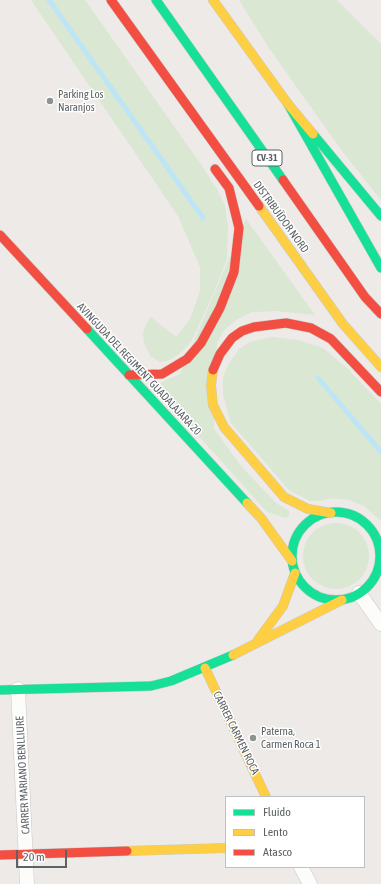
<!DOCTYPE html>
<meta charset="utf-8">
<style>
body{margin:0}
#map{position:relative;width:381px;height:884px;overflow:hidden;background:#edeae7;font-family:"Asap Condensed",sans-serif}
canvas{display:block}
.legend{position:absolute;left:225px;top:796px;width:140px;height:72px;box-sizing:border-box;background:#fff;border:1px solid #bec0c1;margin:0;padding:5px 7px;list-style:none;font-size:12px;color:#5d6265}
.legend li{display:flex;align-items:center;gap:8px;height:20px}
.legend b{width:20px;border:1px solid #bec0c1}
.scale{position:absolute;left:16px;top:850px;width:51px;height:18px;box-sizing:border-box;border:2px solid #5d6265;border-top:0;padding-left:5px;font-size:12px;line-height:14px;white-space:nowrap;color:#5d6265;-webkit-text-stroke:3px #fff;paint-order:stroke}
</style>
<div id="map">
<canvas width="381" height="884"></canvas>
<ul class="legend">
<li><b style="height:5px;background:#16e098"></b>Fluido</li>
<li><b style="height:5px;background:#ffcf43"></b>Lento</li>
<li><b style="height:5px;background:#f24e42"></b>Atasco</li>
</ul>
<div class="scale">20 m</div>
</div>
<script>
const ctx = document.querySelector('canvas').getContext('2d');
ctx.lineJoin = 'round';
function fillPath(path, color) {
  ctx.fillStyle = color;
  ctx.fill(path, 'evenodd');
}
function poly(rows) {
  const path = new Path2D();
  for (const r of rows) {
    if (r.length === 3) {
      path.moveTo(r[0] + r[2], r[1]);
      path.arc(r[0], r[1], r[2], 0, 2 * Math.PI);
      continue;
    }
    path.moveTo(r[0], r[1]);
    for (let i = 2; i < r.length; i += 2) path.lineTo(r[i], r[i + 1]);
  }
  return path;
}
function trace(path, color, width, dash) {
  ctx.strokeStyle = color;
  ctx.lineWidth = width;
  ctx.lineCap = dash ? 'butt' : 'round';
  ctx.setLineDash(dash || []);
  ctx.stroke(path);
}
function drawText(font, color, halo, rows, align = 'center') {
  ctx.font = font + ' "Asap Condensed",sans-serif';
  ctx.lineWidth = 3;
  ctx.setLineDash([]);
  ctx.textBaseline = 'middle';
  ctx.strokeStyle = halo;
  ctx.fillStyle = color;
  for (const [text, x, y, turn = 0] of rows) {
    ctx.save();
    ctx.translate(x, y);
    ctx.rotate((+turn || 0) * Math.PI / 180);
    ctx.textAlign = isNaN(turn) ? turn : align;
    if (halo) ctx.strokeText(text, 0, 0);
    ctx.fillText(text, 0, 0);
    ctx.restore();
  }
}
fillPath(poly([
 [31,0,85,0,202,166,218,191,225,206,228,226,227,259,212,297,191,342,178,355,167,361,160,362,150,356,144,343,143,333,146,324,151,317,176,337,190,319,200,291,200,267,178,216],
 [239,0,337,0,381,44,381,200,342,151,269,48],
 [246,219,315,315,276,311,252,312,238,319,225,329,217,342,214,429,241,466,276,503,289,511,289,515,286,518,267,512,154,386,180,374],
 [272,337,298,340,323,348,347,368,381,404,381,521,364,506,349,500,332,498,321,501,310,501,289,490,231,423,223,395,223,378,228,365,239,349,250,342],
 [336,556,33]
]), '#d9e7d3');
trace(poly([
 [49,0,203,218],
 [318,378,381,452]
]), '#bde5f6', 5);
const street = poly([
 [359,593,381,624],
 [18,689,27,884],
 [301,867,310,884]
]);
const fast = poly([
 [156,0,283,180],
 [288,104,381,268],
 [313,134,381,216],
 [87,329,247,503],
 [336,556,44],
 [0,690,151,686,171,681,233,655]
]);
const slow = poly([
 [213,0,288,104,313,134],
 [259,206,343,324,381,367],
 [213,370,211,385,213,405,224,427,284,497,308,509,331,513],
 [247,503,261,518,292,561],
 [258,640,283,606,295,573],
 [233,655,342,600],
 [205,668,266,797],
 [127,851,226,848]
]);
const jam = poly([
 [111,0,259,206],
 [283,180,365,297,381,314],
 [0,235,87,329],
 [213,370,220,354,232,338,242,331,254,327,286,323,311,328,331,339,381,392],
 [129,375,162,374,187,359,201,343,220,308,234,272,239,228,229,188,215,169],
 [0,855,127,851]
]);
trace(street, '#c9c9c9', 15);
trace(fast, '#c9c9c9', 10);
trace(slow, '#c9c9c9', 10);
trace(jam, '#c9c9c9', 10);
trace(street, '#fcfcfb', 14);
trace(fast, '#16e098', 9);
trace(slow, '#ffcf43', 9);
trace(jam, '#f24e42', 9);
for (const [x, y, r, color] of [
 [50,101,4,"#8f9292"],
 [253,738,4,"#8f9292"]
]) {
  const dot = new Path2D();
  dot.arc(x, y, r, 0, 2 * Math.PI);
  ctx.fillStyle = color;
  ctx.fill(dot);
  trace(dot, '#fff', 1.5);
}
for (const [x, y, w] of [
 [267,158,30]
]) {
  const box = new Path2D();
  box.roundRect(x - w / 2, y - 8, w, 16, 3);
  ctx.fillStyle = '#fff';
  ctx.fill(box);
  trace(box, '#5d6265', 1);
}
drawText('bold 10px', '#5d6265', null, [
 ["CV-31",267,158]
]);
drawText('11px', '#5d6265', '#fff', [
 ["Parking Los",58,95],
 ["Naranjos",58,108],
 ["Paterna,",261,732],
 ["Carmen Roca 1",261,745]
], 'left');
drawText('11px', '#5d6265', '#fff', [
 ["DISTRIBUÏDOR NORD",281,217,54],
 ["AVINGUDA DEL REGIMENT GUADALAJARA 20",139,369,47],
 ["CARRER CARMEN ROCA",236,733,64],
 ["CARRER MARIANO BENLLIURE",23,775,-93]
]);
</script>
